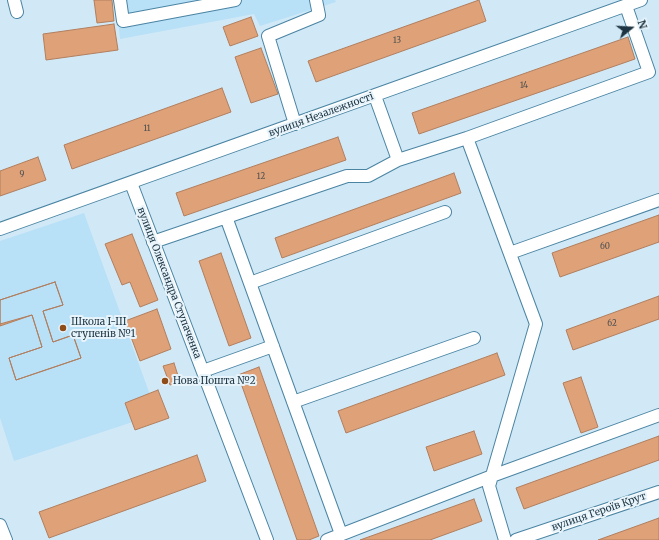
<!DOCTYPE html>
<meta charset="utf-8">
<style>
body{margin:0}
#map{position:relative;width:659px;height:540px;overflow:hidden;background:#d1e9f6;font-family:Merriweather,serif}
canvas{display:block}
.north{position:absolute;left:611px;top:8px;width:40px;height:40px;-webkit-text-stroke:3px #e8f4fb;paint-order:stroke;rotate:72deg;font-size:11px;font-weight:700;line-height:16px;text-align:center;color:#1d3543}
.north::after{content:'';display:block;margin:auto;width:14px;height:18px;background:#1d3543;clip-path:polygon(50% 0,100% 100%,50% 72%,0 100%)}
</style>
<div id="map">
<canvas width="659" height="540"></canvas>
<div class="north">N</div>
</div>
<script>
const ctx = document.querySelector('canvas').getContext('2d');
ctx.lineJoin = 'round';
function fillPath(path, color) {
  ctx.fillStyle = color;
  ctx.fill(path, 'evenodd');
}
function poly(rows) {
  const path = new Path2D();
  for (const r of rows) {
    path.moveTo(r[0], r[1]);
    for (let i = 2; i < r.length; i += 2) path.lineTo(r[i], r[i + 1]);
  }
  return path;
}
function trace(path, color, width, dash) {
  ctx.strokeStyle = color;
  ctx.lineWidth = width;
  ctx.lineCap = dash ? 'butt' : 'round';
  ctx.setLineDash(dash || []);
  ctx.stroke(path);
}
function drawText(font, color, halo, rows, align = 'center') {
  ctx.font = font + ' Merriweather,serif';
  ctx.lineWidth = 4;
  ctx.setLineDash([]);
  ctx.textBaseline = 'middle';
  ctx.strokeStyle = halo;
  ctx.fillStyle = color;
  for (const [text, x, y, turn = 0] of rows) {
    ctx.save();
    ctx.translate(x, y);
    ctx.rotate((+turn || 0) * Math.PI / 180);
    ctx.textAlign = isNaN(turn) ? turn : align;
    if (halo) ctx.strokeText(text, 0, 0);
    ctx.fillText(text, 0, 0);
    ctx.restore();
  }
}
fillPath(poly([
 [116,0,335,0,336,2,260,26,254,14,120,39],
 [84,213,157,414,14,461,0,418,0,241]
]), '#b8e0f7');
const building = poly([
 [94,0,112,0,114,21,97,23,94,0],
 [479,0,486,21,316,82,308,61,479,0],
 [251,17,258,36,230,46,223,27,251,17],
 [114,24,118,50,46,60,43,34,114,24],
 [628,37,635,59,419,134,412,113,628,37],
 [261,48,278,94,251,103,235,57,261,48],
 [222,88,231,112,72,169,64,145,222,88],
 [338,137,346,160,184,216,176,193,338,137],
 [38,157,46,180,0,196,0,171,38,157],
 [454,173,461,193,282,258,275,238,454,173],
 [659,215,659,242,560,277,552,253,659,215],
 [132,234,158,300,140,307,130,282,122,285,105,244,132,234],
 [221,253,251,338,229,346,199,261,221,253],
 [55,282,63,305,43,311,53,342,73,335,81,358,16,380,9,358,42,347,32,315,0,326,0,300,55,282],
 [55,282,63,305,43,311,53,342,73,335,81,358,16,380,9,358,42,347,32,315,0,324,0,300,55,282],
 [659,296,659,319,573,350,566,330,659,296],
 [157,309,171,349,140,361,125,321,157,309],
 [497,353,505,375,346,433,338,411,497,353],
 [174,363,180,382,170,385,163,366,174,363],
 [259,367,319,536,309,540,297,540,238,375,259,367],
 [581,377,598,427,581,433,563,383,581,377],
 [158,390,169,418,135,430,125,403,158,390],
 [474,431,482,454,434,471,426,447,474,431],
 [659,436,659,460,524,509,516,488,659,436],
 [197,455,206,481,49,538,39,512,197,455],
 [474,499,482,521,430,540,360,540,474,499],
 [659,518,659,540,598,540,659,518]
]);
fillPath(building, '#dfa178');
trace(building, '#b17e5e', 1);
const minor = poly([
 [14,0,17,12],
 [120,0,123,21,235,0],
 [375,96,398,160,467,138,536,324,489,486,505,540],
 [295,124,268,36,319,15,316,0],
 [467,138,649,72,626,6],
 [131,183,267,540],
 [226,217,341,534],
 [0,229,641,0],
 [153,242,347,176,368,176,398,160],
 [510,253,659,200],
 [250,283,445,212],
 [203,371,273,346],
 [293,402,474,338],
 [0,525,6,540],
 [327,540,492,476,659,415],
 [516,540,659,492]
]);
trace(minor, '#4a84a3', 14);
trace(minor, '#fff', 12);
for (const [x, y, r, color] of [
 [63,328,4,"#8e4c19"],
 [165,381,4,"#8e4c19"]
]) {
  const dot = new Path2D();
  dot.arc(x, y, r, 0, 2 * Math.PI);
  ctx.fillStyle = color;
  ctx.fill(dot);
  trace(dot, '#e8f4fb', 1.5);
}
drawText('8px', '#4e5050', null, [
 ["13",397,41],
 ["14",524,86],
 ["11",147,129],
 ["9",22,175],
 ["12",261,177],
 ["60",605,247],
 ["62",612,324]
]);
drawText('10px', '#1d3543', '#e8f4fb', [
 ["вулиця Незалежності",321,115,-20],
 ["вулиця Олександра Ступаченка",169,283,69],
 ["вулиця Героїв Крут",599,512,-19]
]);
drawText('10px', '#1d3543', '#e8f4fb', [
 ["Школа І-ІІІ",71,322],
 ["ступенів №1",71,334],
 ["Нова Пошта №2",173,381]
], 'left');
</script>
